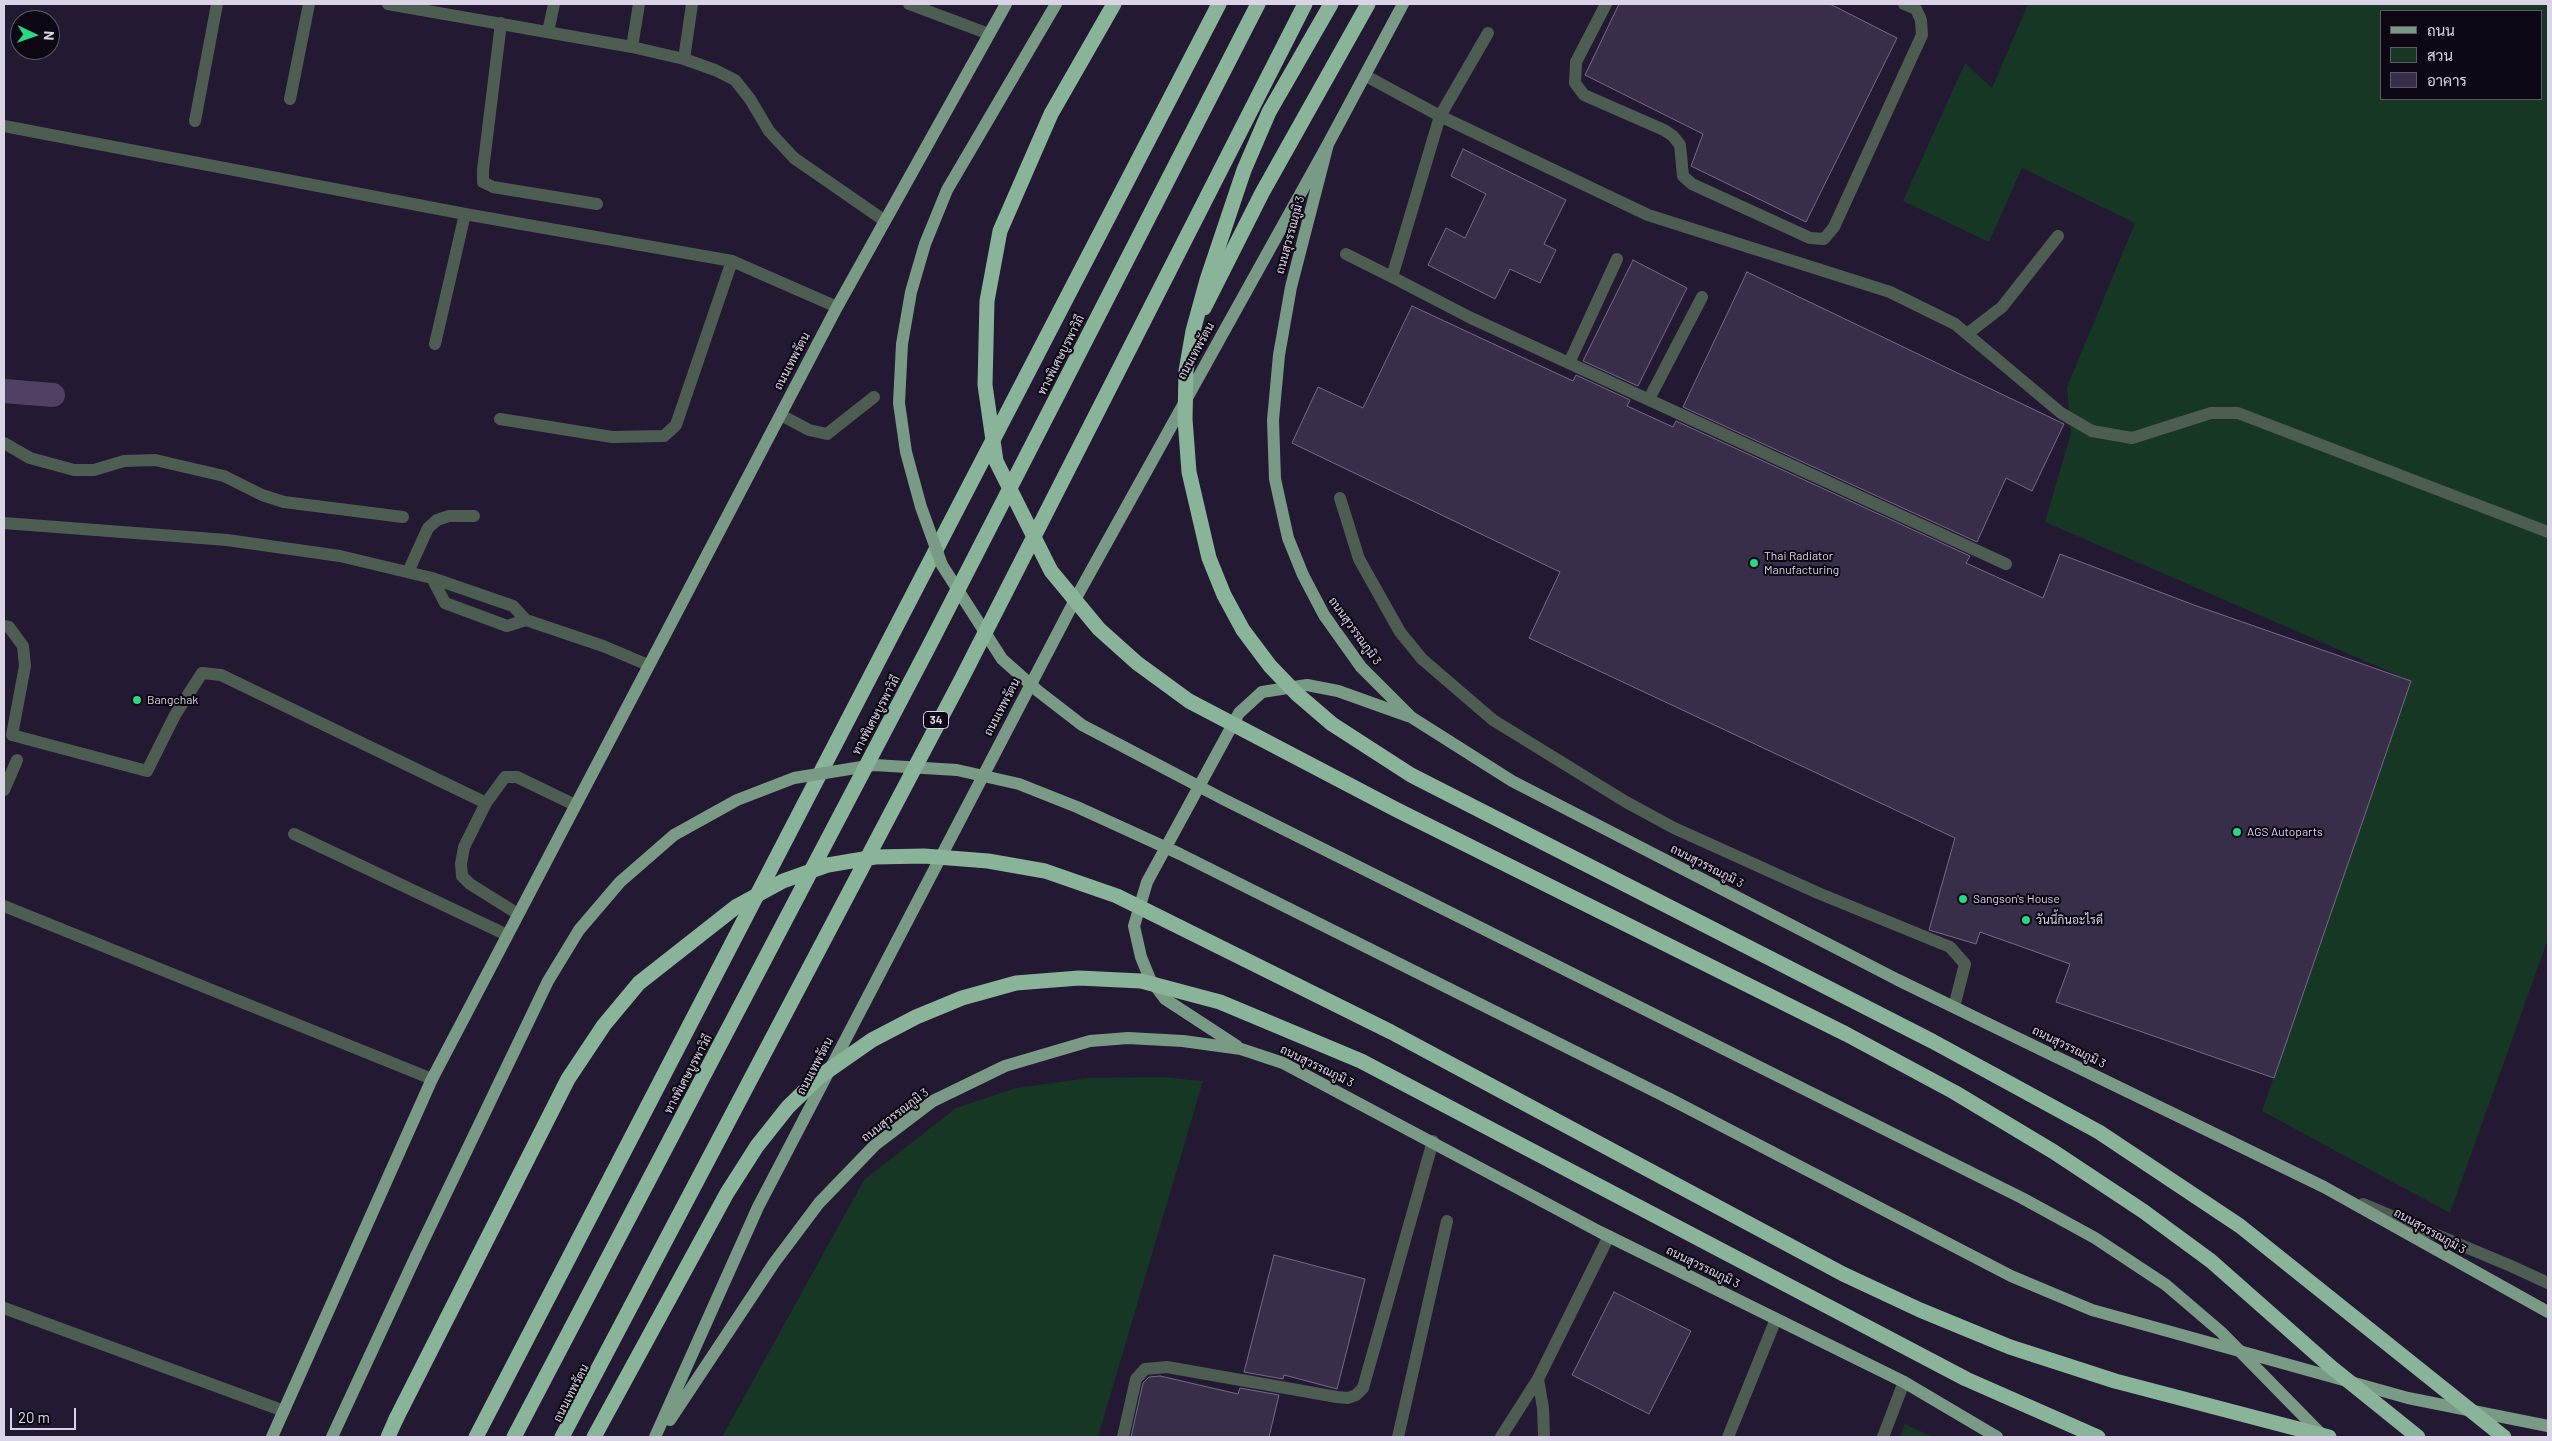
<!DOCTYPE html>
<meta charset="utf-8">
<style>
body{margin:0}
#map{position:relative;width:2552px;height:1441px;overflow:hidden;background:#241933;font-family:Barlow,Sarabun,sans-serif}
canvas{display:block}
.frame{position:absolute;inset:0;border:5px solid #dbd4e6;pointer-events:none}
.legend{position:absolute;left:2380px;top:10px;width:162px;height:90px;box-sizing:border-box;background:#0c0712;border:1px solid #5f5967;margin:0;padding:6px 9px;list-style:none;font-size:15px;color:#dbd4e6}
.legend li{display:flex;align-items:center;gap:10px;height:25px}
.legend b{width:25px;border:1px solid #5f5967}
.north{position:absolute;left:10px;top:10px;width:50px;height:50px;box-sizing:border-box;background:#0c0712;border:1px solid #5f5967;border-radius:50%;rotate:93deg;font-size:14px;font-weight:700;line-height:20px;text-align:center;color:#dbd4e6}
.north::after{content:'';display:block;margin:auto;width:18px;height:22px;background:#28d885;clip-path:polygon(50% 0,100% 100%,50% 72%,0 100%)}
.scale{position:absolute;left:10px;top:1408px;width:66px;height:22px;box-sizing:border-box;border:2px solid #dbd4e6;border-top:0;padding-left:6px;font-size:15px;line-height:18px;white-space:nowrap;color:#dbd4e6;-webkit-text-stroke:4px #0c0712;paint-order:stroke}
</style>
<div id="map">
<canvas width="2552" height="1441"></canvas>
<div class="frame"></div>
<ul class="legend">
<li><b style="height:6px;background:#799b85"></b>ถนน</li>
<li><b style="height:14px;background:#153723"></b>สวน</li>
<li><b style="height:14px;background:#392e49"></b>อาคาร</li>
</ul>
<div class="north">N</div>
<div class="scale">20 m</div>
</div>
<script>
const ctx = document.querySelector('canvas').getContext('2d');
ctx.lineJoin = 'round';
function fillPath(path, color) {
  ctx.fillStyle = color;
  ctx.fill(path, 'evenodd');
}
function poly(rows) {
  const path = new Path2D();
  for (const r of rows) {
    path.moveTo(r[0], r[1]);
    for (let i = 2; i < r.length; i += 2) path.lineTo(r[i], r[i + 1]);
  }
  return path;
}
function trace(path, color, width, dash) {
  ctx.strokeStyle = color;
  ctx.lineWidth = width;
  ctx.lineCap = dash ? 'butt' : 'round';
  ctx.setLineDash(dash || []);
  ctx.stroke(path);
}
function drawText(font, color, halo, rows, align = 'center') {
  ctx.font = font + ' Barlow,Sarabun,sans-serif';
  ctx.lineWidth = 4;
  ctx.setLineDash([]);
  ctx.textBaseline = 'middle';
  ctx.strokeStyle = halo;
  ctx.fillStyle = color;
  for (const [text, x, y, turn = 0] of rows) {
    ctx.save();
    ctx.translate(x, y);
    ctx.rotate((+turn || 0) * Math.PI / 180);
    ctx.textAlign = isNaN(turn) ? turn : align;
    if (halo) ctx.strokeText(text, 0, 0);
    ctx.fillText(text, 0, 0);
    ctx.restore();
  }
}
fillPath(poly([
 [2028,4,2548,4,2548,939,2450,1213,2262,1111,2411,681,2045,522,2071,433,2067,387,2135,223,2022,168,1989,242,1903,201,1965,63,1992,88],
 [2381,11,2541,11,2541,99,2381,99],
 [1163,1077,1203,1081,1098,1437,722,1437,864,1180,956,1108,1016,1088,1089,1078],
 [1905,1424,1933,1437,1900,1437]
]), '#153723');
trace(poly([
 [4,391,53,395]
]), '#4f4163', 24);
const building = poly([
 [1619,4,1830,4,1897,38,1806,222,1691,166,1703,134,1585,75,1619,4],
 [1463,149,1566,200,1544,244,1556,250,1540,283,1510,269,1495,299,1428,265,1446,228,1465,238,1486,194,1451,176,1463,149],
 [1633,260,1687,288,1638,386,1583,361,1633,260],
 [1747,272,2064,424,2032,491,2006,478,1977,542,1683,407,1747,272],
 [1412,306,1573,381,1576,375,1630,400,1627,406,1673,427,1676,421,1970,556,1966,563,2043,598,2060,554,2194,605,2411,681,2274,1078,2056,1002,2070,964,1980,932,1976,944,1929,930,1955,838,1529,638,1560,572,1292,443,1318,387,1363,408,1412,306],
 [1274,1255,1365,1279,1337,1389,1284,1375,1283,1379,1244,1372,1274,1255],
 [1614,1292,1691,1331,1649,1414,1572,1375,1614,1292],
 [1160,1376,1238,1394,1240,1388,1279,1395,1269,1437,1131,1437,1143,1383,1149,1377,1160,1376]
]);
fillPath(building, '#392e49');
trace(building, '#766a89', 1);
trace(poly([
 [388,4,632,47,684,59,715,70,735,80,750,99,769,131,794,158,885,221],
 [909,4,989,34],
 [1606,4,1576,62,1575,83,1584,95,1664,130,1673,136,1680,145,1683,176,1692,184,1810,238,1824,239,1834,227,1922,35,1921,20,1916,9,1904,4],
 [501,23,483,170,483,182,493,187,597,204],
 [548,32,554,4],
 [1488,33,1440,116,1392,277,1471,318,2006,564],
 [632,47,639,4],
 [684,59,692,4],
 [1366,76,1440,116,1648,215,1890,292,1955,324,2061,413,2092,431,2132,438,2211,413,2238,413,2548,532],
 [290,99,309,4],
 [195,121,217,4],
 [4,126,465,214,732,261,837,307],
 [1346,254,1392,277],
 [1967,334,2002,307,2058,236],
 [435,344,465,214],
 [1569,363,1617,259],
 [1649,399,1702,297],
 [781,415,809,430,827,434,874,397],
 [500,419,612,437,664,436,676,425,732,261],
 [4,443,30,458,74,470,94,470,124,461,155,460,224,476,262,495,284,502,403,517],
 [1340,498,1359,559,1400,632,1422,659,1493,720,1626,802,1674,828,1818,893,1950,947,1965,964,1954,1007],
 [4,523,227,540,340,556,432,578,513,606,526,620,603,646,648,665],
 [408,572,428,528,437,520,449,516,474,516],
 [432,578,445,603,507,626,526,620],
 [4,626,9,627,23,646,25,666,12,735,147,771,175,715,202,673,221,675,486,803],
 [4,790,17,760],
 [294,834,507,935],
 [4,906,432,1079],
 [518,914,470,884,462,876,461,864,464,847,486,803,505,777,517,777,575,805],
 [2363,1204,2511,1266,2548,1283],
 [4,1308,284,1411],
 [1538,1379,1543,1408,1544,1437],
 [1123,1437,1136,1379,1145,1369,1167,1367,1337,1397,1348,1398,1356,1395,1363,1388,1433,1141],
 [1398,1437,1447,1221],
 [1501,1437,1538,1379,1609,1236],
 [1728,1437,1776,1319],
 [1883,1437,1904,1382]
]), '#4d5d52', 12);
trace(poly([
 [1328,144,1291,287,1279,355,1273,420,1275,479,1288,538,1303,575,1324,615,1361,667,1411,717,1512,781,1898,980,2324,1187,2548,1312],
 [1237,1046,1165,999,1150,979,1141,957,1134,926,1147,882,1239,713,1262,692,1307,685,1338,691,1408,716],
 [1670,1099,2011,1276,2092,1310,2408,1398,2548,1426],
 [670,1420,774,1263,819,1203,875,1145,933,1101,1005,1066,1090,1041,1128,1038,1183,1041,1241,1049,1283,1063,1600,1232,1904,1382,1997,1437],
 [272,1437,432,1079,837,307,1006,4],
 [332,1437,416,1256],
 [655,1437,758,1207,1077,596,1328,144,1403,4]
]), '#799b85', 12);
trace(poly([
 [1204,308,1262,193,1368,4],
 [388,1437,396,1419],
 [476,1437,1219,4]
]), '#8ab499', 15);
trace(poly([
 [1056,4,947,190,925,244,911,292,902,344,899,403,906,452,921,507,942,565,1002,659,1038,691,1082,725,1225,800,2022,1198,2095,1238,2166,1285,2221,1332,2323,1436],
 [416,1256,548,981,579,930,620,882,674,835,737,800,794,778,874,765,957,770,1019,784,1077,807,1180,854,1670,1099]
]), '#799b85', 12);
trace(poly([
 [1114,4,1051,114,1000,231,987,301,985,385,996,461,1051,571,1099,629,1137,663,1189,701,1397,810,1846,1034,1954,1092,2054,1152,2143,1211,2211,1261,2331,1367,2418,1437],
 [1331,4,1269,112,1244,170,1207,280,1193,331,1186,371,1185,419,1189,472,1209,558,1224,595,1243,630,1270,666,1297,694,1332,724,1411,775,1932,1041,2099,1132,2240,1226,2504,1437],
 [396,1419,568,1079,604,1025,639,983,737,906,783,881,828,865,875,857,924,856,988,861,1045,871,1117,896,1391,1032,1843,1274,1920,1310,2010,1347,2115,1381,2329,1437],
 [514,1437,927,650,1258,4],
 [562,1437,961,680,1305,4],
 [594,1437,727,1193,757,1146,788,1107,819,1077,872,1040,916,1017,962,998,1016,983,1079,978,1141,981,1220,1002,1361,1061,1966,1379,2098,1437]
]), '#8ab499', 15);
for (const [x, y, r, color] of [
 [1754,563,5,"#28d885"],
 [137,700,5,"#28d885"],
 [2237,832,5,"#28d885"],
 [1963,899,5,"#28d885"],
 [2026,920,5,"#28d885"]
]) {
  const dot = new Path2D();
  dot.arc(x, y, r, 0, 2 * Math.PI);
  ctx.fillStyle = color;
  ctx.fill(dot);
  trace(dot, '#0c0712', 2);
}
for (const [x, y, w] of [
 [936,720,25]
]) {
  const box = new Path2D();
  box.roundRect(x - w / 2, y - 8.5, w, 17, 4);
  ctx.fillStyle = '#0c0712';
  ctx.fill(box);
  trace(box, '#dbd4e6', 1);
}
drawText('bold 11px', '#dbd4e6', null, [
 ["34",936,720]
]);
drawText('12px', '#dbd4e6', '#0c0712', [
 ["ถนนสุวรรณภูมิ 3",1290,235,-75],
 ["ถนนเทพรัตน",1196,351,-61],
 ["ทางพิเศษบูรพาวิถี",1061,355,-63],
 ["ถนนเทพรัตน",792,361,-62],
 ["ถนนสุวรรณภูมิ 3",1355,631,54],
 ["ถนนเทพรัตน",1002,707,-62],
 ["ทางพิเศษบูรพาวิถี",876,715,-62],
 ["ถนนสุวรรณภูมิ 3",1707,866,27],
 ["ถนนสุวรรณภูมิ 3",2069,1047,26],
 ["ถนนเทพรัตน",815,1066,-62],
 ["ถนนสุวรรณภูมิ 3",1317,1066,26],
 ["ทางพิเศษบูรพาวิถี",688,1074,-62],
 ["ถนนสุวรรณภูมิ 3",895,1115,-37],
 ["ถนนสุวรรณภูมิ 3",2430,1231,29],
 ["ถนนสุวรรณภูมิ 3",1703,1267,26],
 ["ถนนเทพรัตน",571,1393,-63]
]);
drawText('12px', '#dbd4e6', '#0c0712', [
 ["Thai Radiator",1764,556],
 ["Manufacturing",1764,570],
 ["Bangchak",147,700],
 ["AGS Autoparts",2247,832],
 ["Sangson's House",1973,899],
 ["วันนี้กินอะไรดี",2036,920]
], 'left');
</script>
